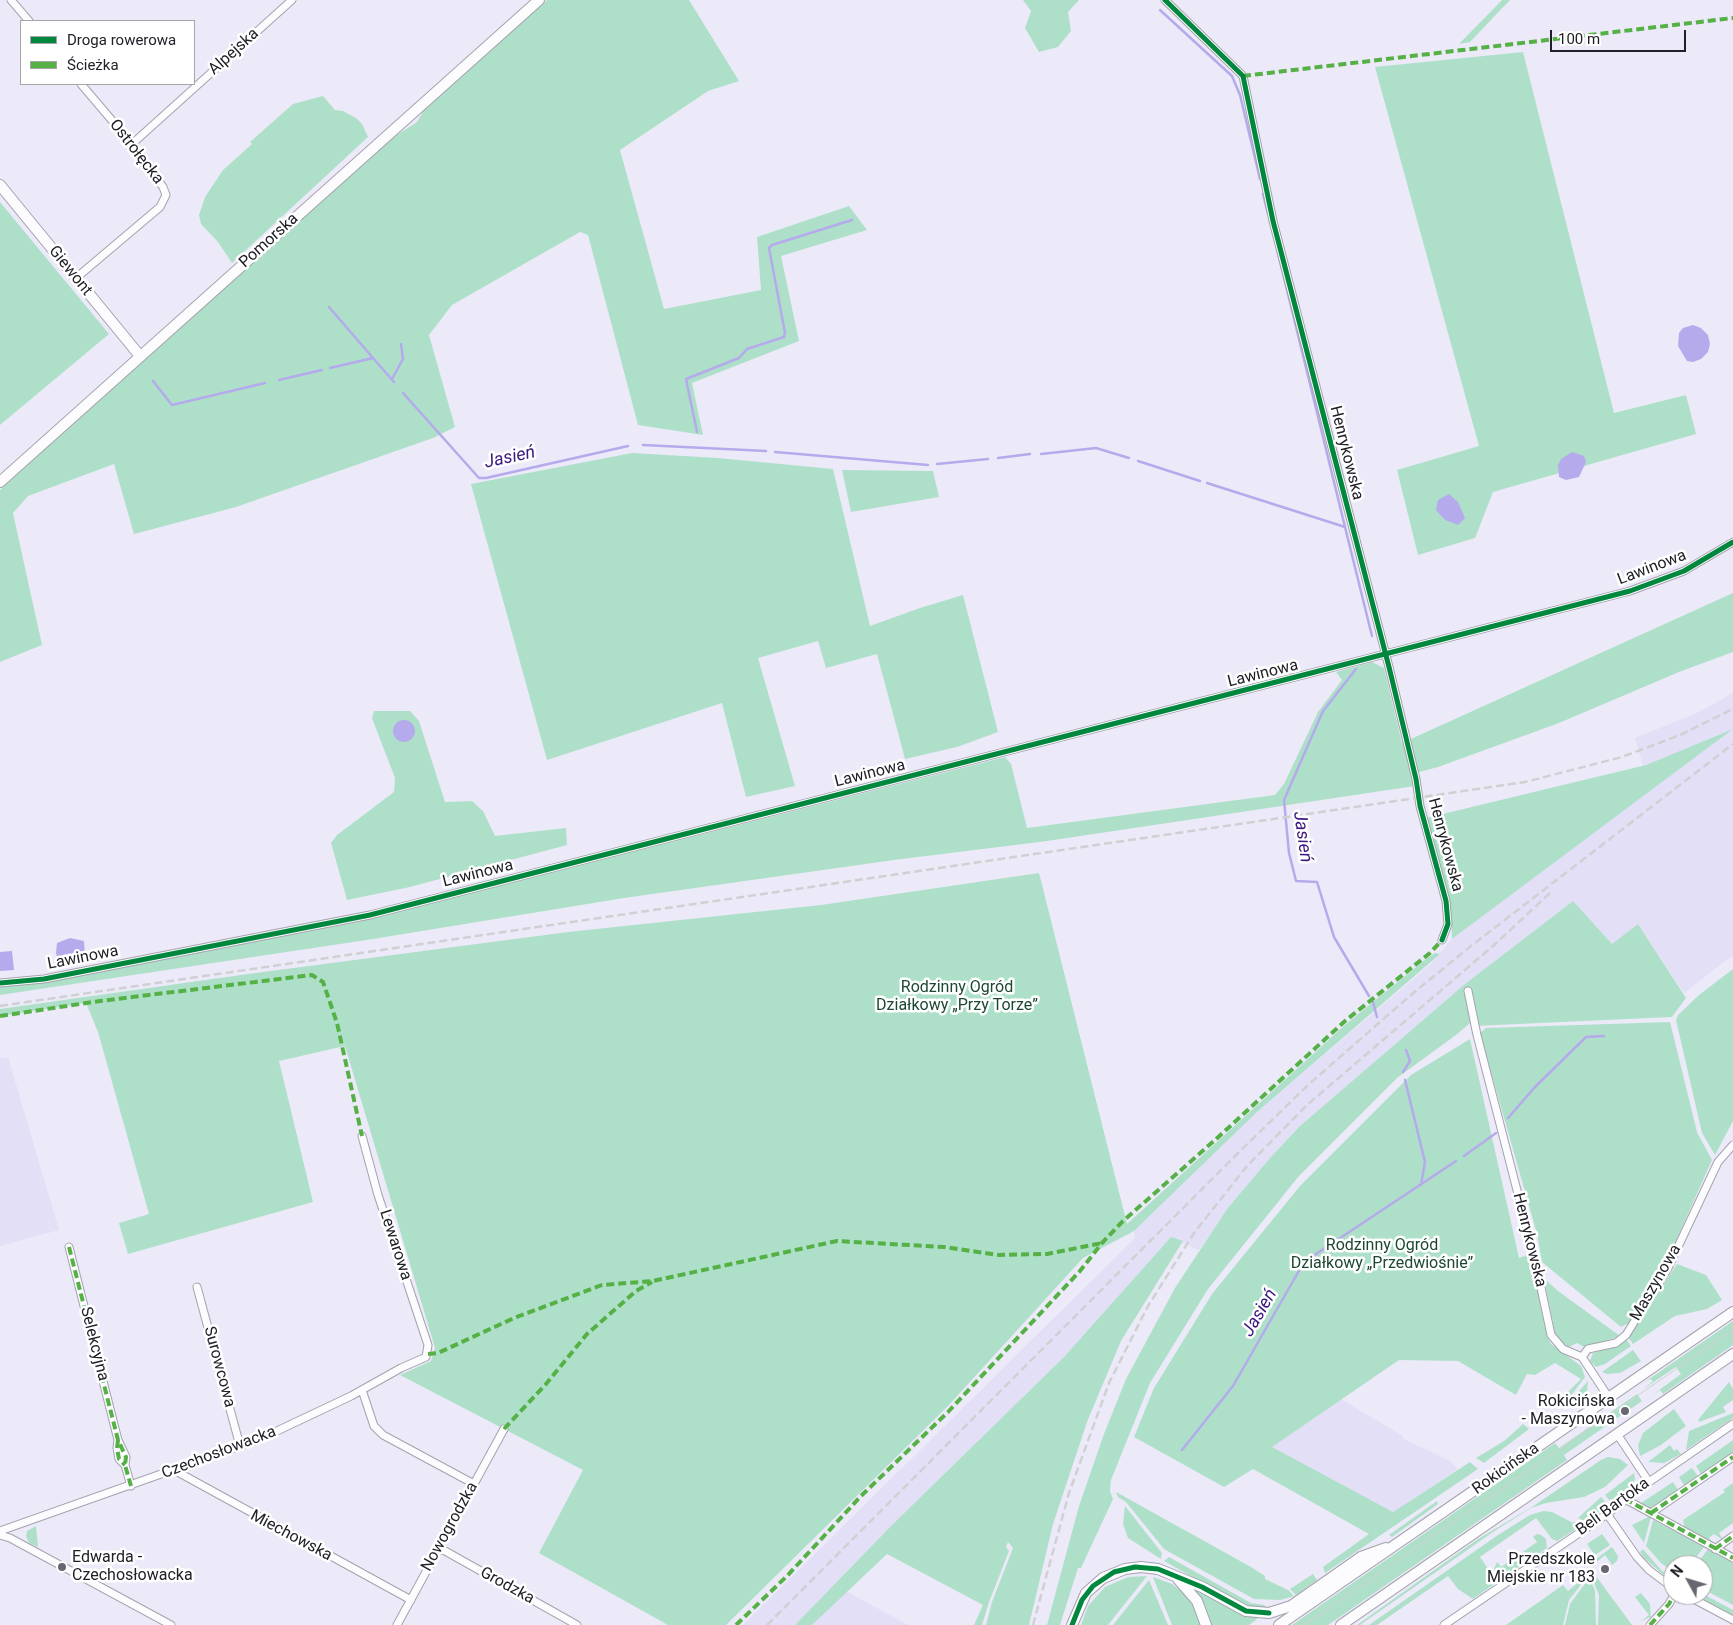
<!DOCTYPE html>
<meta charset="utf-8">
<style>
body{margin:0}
#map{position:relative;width:1733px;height:1625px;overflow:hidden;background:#eceaf8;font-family:Roboto,sans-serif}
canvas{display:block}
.legend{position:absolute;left:20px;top:20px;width:175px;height:65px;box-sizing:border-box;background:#fff;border:1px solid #a6a6a9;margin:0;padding:6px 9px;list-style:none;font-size:15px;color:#212029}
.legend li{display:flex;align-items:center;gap:10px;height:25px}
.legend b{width:25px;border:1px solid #a6a6a9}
.north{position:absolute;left:1663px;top:1555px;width:50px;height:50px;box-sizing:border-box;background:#fff;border:1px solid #a6a6a9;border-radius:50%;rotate:309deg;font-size:14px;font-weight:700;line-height:20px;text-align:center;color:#212029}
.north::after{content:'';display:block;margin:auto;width:18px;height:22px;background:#686771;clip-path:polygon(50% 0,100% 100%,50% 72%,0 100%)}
.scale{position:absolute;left:1550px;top:30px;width:136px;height:22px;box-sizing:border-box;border:2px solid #212029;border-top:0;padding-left:6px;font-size:15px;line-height:18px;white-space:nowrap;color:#212029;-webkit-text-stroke:4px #fff;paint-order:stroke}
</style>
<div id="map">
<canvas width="1733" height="1625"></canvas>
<ul class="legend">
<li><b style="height:6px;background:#00873e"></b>Droga rowerowa</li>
<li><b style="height:6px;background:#55b146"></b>Ścieżka</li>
</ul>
<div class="north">N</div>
<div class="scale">100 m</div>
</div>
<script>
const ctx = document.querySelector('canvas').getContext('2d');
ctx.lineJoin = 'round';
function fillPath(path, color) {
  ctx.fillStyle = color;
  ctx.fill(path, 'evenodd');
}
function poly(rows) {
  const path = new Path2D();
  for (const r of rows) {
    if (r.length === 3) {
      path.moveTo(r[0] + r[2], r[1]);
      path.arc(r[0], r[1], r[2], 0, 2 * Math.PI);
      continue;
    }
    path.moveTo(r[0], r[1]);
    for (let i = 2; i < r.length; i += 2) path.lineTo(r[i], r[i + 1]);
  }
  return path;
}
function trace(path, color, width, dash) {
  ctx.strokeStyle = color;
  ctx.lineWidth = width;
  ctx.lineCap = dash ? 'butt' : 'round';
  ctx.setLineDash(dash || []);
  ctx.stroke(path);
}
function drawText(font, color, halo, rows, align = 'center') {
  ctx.font = font + ' Roboto,sans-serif';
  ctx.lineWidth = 5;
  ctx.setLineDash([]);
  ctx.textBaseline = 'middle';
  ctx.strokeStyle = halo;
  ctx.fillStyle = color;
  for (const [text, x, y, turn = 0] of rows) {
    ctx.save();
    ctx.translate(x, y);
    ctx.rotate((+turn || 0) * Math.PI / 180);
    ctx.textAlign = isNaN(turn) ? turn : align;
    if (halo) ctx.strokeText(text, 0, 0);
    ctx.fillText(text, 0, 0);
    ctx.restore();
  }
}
fillPath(poly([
 [1733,693,1733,955,1684,993,1638,924,1612,945,1573,901,1465,984,1300,1126,1270,1158,1227,1209,1199,1250,1171,1237,1064,1357,892,1525,795,1625,743,1625,1135,1238,1134,1231,1257,1112,1431,964,1452,939,1731,730,1643,766,1635,738,1697,713],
 [8,1057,59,1230,0,1246,0,1058],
 [1341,1399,1403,1436,1402,1438,1450,1461,1458,1469,1393,1512,1271,1447],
 [846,1591,908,1625,812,1625]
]), '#e2dff7');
fillPath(poly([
 [547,0,689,0,739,81,708,91,620,150,664,309,761,290,757,237,849,206,867,230,781,256,799,341,692,383,703,435,638,425,588,235,580,232,452,305,429,335,455,427,433,438,236,507,134,534,114,464,28,496,13,513,42,645,0,662,0,490,383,144,417,122,425,108],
 [1023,0,1079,0,1068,12,1071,31,1058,47,1039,52,1025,28,1031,11],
 [1502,0,1510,0,1470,42,1459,44],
 [1523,52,1614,413,1686,395,1696,434,1493,492,1475,538,1418,555,1397,470,1479,446,1375,67],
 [323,96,335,110,343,111,356,118,362,124,368,137,232,263,218,242,201,224,199,215,205,197,223,170,252,144,250,142,293,104],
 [0,202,109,334,0,425],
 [632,453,718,458,833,469,870,626,920,608,963,595,998,732,957,747,905,759,877,654,826,668,818,641,758,658,795,786,746,797,722,703,547,760,471,484],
 [842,470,933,471,939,497,851,512],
 [1733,593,1733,652,1679,672,1559,723,1438,767,1412,774,1415,786,1047,841,894,860,624,898,373,939,0,995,0,987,47,982,358,922,1005,757,1011,764,1027,828,1275,795,1284,784,1318,712,1342,680,1336,672,1372,662,1384,668,1402,743],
 [374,711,410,711,419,721,445,802,472,801,483,811,495,836,566,828,567,845,410,887,347,900,331,843,337,835,394,792,395,778,372,718],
 [1733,729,1452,939,1450,901,1426,818,1646,765],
 [1039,873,1127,1224,1346,1024,1426,959,1435,953,1440,954,1257,1112,1134,1231,1083,1258,948,1406,726,1625,668,1625,539,1553,583,1470,400,1375,431,1361,435,1348,345,1046,279,1061,313,1202,128,1254,119,1223,149,1214,98,1032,86,1003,0,1016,0,1009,248,974,568,932,821,905],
 [1573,901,1612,944,1638,924,1686,998,1672,1017,1474,1026,1472,1017,1470,1023,1456,1035,1397,1078,1299,1176,1208,1289,1150,1383,1111,1480,1110,1491,1113,1499,1081,1568,1078,1568,1060,1625,1047,1625,1079,1506,1104,1434,1126,1379,1175,1288,1227,1209,1270,1158,1300,1126,1465,984],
 [1733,969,1733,1121,1715,1155,1702,1133,1676,1020,1678,1015,1699,995],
 [1670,1022,1697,1132,1712,1160,1666,1263,1629,1323,1621,1327,1542,1262,1537,1234,1480,1033,1486,1028],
 [1470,1039,1519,1258,1530,1254,1547,1337,1551,1344,1581,1366,1585,1377,1570,1397,1567,1393,1581,1379,1555,1363,1535,1375,1527,1374,1516,1395,1458,1361,1399,1360,1272,1447,1393,1512,1470,1462,1478,1469,1325,1573,1323,1567,1369,1534,1253,1469,1224,1487,1134,1437,1154,1388,1212,1294,1300,1186,1411,1075],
 [1171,1237,1183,1241,1121,1341,1087,1422,1053,1524,1029,1625,986,1625,992,1602,1013,1548,1008,1542,1006,1547,1009,1551,989,1602,982,1625,974,1625,983,1605,887,1554,812,1625,795,1625,892,1525,1064,1357],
 [1677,1264,1706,1275,1722,1300,1707,1309,1675,1316,1633,1344,1628,1337],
 [1544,1278,1558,1291,1620,1336,1586,1348,1577,1343,1569,1347,1560,1341,1555,1333],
 [1733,1321,1733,1345,1663,1394,1660,1390,1647,1399,1681,1374,1676,1367,1642,1390,1653,1381,1650,1379,1639,1386],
 [1626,1339,1631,1346,1605,1364,1596,1367,1590,1361,1593,1353,1618,1345],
 [1633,1350,1641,1361,1620,1373,1607,1374,1602,1372],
 [1588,1381,1587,1392,1576,1405,1571,1400],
 [1729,1382,1733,1389,1733,1400,1723,1407,1726,1412,1699,1422,1698,1420],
 [1637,1394,1642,1401,1564,1455,1567,1460,1328,1625,1292,1625,1555,1443,1559,1448],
 [1674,1409,1686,1426,1661,1445,1640,1456,1638,1445,1643,1433],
 [1733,1413,1733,1418,1686,1450,1689,1431],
 [1523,1424,1529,1429,1484,1463,1476,1458,1504,1441],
 [1733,1440,1733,1453,1701,1474,1696,1466],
 [1670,1445,1674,1451,1677,1449,1681,1454,1664,1463,1648,1462],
 [1608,1457,1620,1459,1628,1465,1605,1487,1584,1497,1546,1503,1531,1508,1493,1532,1360,1625,1357,1625,1478,1539,1532,1507,1601,1460],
 [1692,1468,1698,1476,1684,1485,1679,1477],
 [1634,1473,1635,1479,1632,1485,1612,1503,1605,1495],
 [1673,1482,1678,1490,1649,1509,1638,1505],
 [1733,1483,1733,1523,1719,1533,1723,1540,1714,1534,1709,1538,1713,1543,1711,1544,1685,1530,1683,1520,1725,1492,1723,1490],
 [1116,1492,1251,1567,1265,1576,1265,1579,1288,1590,1294,1596,1280,1600,1254,1599,1164,1549,1126,1502,1118,1497],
 [1601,1497,1608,1505,1586,1522,1578,1518],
 [1437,1501,1438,1504,1392,1537,1389,1535],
 [1125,1506,1162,1553,1161,1559,1128,1538,1123,1524],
 [1543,1511,1552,1512,1573,1523,1574,1521,1579,1527,1557,1541,1552,1539,1536,1518,1480,1557,1497,1582,1473,1599,1458,1589,1448,1576,1377,1625,1369,1625,1498,1535,1530,1515],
 [1650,1516,1651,1517,1644,1543,1632,1525],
 [1653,1520,1704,1547,1690,1565,1673,1565,1673,1572,1661,1563,1646,1546],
 [36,1526,38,1547,29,1543,26,1536,27,1531],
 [1537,1534,1541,1535,1546,1539,1547,1548,1504,1577,1500,1577,1494,1569,1497,1562,1501,1567,1537,1542,1533,1537],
 [1602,1534,1610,1545,1595,1555,1587,1544],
 [1612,1547,1618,1556,1617,1561,1612,1565,1605,1555,1590,1568,1632,1625,1598,1625,1599,1595,1589,1571,1590,1568,1596,1559],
 [1643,1549,1662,1571,1673,1577,1673,1583,1644,1558,1640,1552],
 [1708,1549,1733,1563,1733,1605,1703,1589,1703,1565,1696,1565],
 [1169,1557,1251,1603,1264,1605,1269,1609,1243,1605,1164,1561],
 [1585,1570,1588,1576,1569,1600,1563,1625,1506,1625,1563,1585,1568,1591,1585,1577,1582,1573],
 [1313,1574,1317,1580,1296,1595,1290,1589],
 [1147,1576,1108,1625,1081,1625,1088,1606,1105,1587,1128,1577],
 [1153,1577,1172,1584,1185,1594,1195,1608,1201,1625,1172,1625],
 [1589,1578,1595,1590,1596,1625,1565,1625,1570,1604],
 [1149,1580,1168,1625,1113,1625],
 [1193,1587,1250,1616,1258,1617,1257,1619,1249,1625,1211,1625,1205,1605],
 [1641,1593,1650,1604,1651,1622,1650,1617,1640,1622,1649,1615,1635,1597],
 [1703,1594,1733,1610,1733,1616,1694,1595]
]), '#aee0c9');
fillPath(poly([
 [1693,325,1701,328,1708,335,1710,344,1708,352,1701,359,1693,362,1687,361,1678,346,1679,333,1683,328],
 [1572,452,1584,456,1586,462,1579,477,1566,480,1559,477,1558,465,1561,459],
 [1449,494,1458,502,1465,518,1458,525,1445,520,1436,510,1438,500],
 [404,731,11],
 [70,938,84,941,85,956,58,961,56,953,57,943],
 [12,951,14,970,0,971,0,952]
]), '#b5aaeb');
trace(poly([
 [1160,10,1232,76,1240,95,1260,179],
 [1263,194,1268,214],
 [1277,249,1345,527],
 [329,307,373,358],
 [330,368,373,358,394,382],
 [392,379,403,359,401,344],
 [279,380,322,370],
 [153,381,172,405,265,383],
 [403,393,479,478,486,478,628,446],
 [697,432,686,379,739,358,747,349,784,337,785,333,769,248,772,245,852,220],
 [643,445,766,451],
 [775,452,928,465],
 [1041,454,1096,448,1129,458],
 [998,458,1030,454],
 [1138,461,1200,481],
 [937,464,988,459],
 [1207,483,1345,527,1372,636],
 [1356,669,1323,711,1284,800,1289,853,1296,881,1317,882,1334,937,1369,996],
 [1373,1002,1377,1017],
 [1403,1072,1410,1061,1406,1050],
 [1405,1080,1425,1162,1421,1185],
 [1508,1118,1535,1087,1586,1037,1604,1036],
 [1464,1156,1496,1133],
 [1182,1450,1233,1386,1304,1262,1456,1161]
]), '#b5aaeb', 2.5);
const street = poly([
 [11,0,29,21],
 [1165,0,1243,76,1273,221,1389,667,1416,779,1420,806,1446,901,1448,924,1442,940],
 [132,144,292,0],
 [76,278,160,207,166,195,163,187,132,144,81,84],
 [0,983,44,979,370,915,1630,591,1684,571,1733,542],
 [1468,991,1477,1035,1536,1264,1551,1335,1563,1349,1582,1357],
 [69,1247,118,1440,126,1457,125,1465,131,1486],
 [197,1287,240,1446],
 [1582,1357,1588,1349,1616,1343,1626,1335,1668,1268,1718,1162,1733,1145],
 [1582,1357,1609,1398],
 [362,1390,374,1426,383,1435,474,1484],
 [1617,1434,1649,1482],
 [118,1440,117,1448,119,1459,125,1465],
 [174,1470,411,1600],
 [1625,1499,1733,1558],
 [1651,1513,1733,1457],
 [1607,1514,1637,1557,1649,1570,1673,1588],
 [0,1531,260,1439,351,1396,401,1368,426,1357,428,1345,378,1195,362,1136],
 [0,1535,10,1538,171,1625],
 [438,1547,577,1625],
 [1715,1549,1733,1536],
 [1686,1595,1733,1620],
 [397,1625,504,1429],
 [1444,1625,1607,1514,1649,1482,1733,1424],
 [1650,1625,1669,1604,1674,1595]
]);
const secondary = poly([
 [0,185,140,356],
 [0,482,539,0],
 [1178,1579,1197,1601,1206,1625],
 [1072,1625,1086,1593,1103,1578,1125,1569,1141,1567,1158,1569,1202,1587,1246,1611,1269,1613,1291,1606,1361,1557,1386,1548],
 [1279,1625,1733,1312],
 [1341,1625,1733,1354]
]);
trace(street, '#a4a2ad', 9);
trace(secondary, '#a4a2ad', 12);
trace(street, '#fcfcfe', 7);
trace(secondary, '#fcfcfe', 10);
trace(poly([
 [1304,1625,1733,1330]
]), '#d0d0d3', 1);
trace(poly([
 [0,1006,1525,782,1622,757,1680,735,1733,709],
 [767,1625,1233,1158,1308,1085,1412,994,1471,946,1733,744],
 [1033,1625,1069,1493,1109,1383,1148,1306,1194,1233,1247,1166,1307,1105,1493,946,1550,893]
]), '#d0d0d3', 2.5, [8, 4]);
trace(poly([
 [1243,76,1733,18],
 [0,1016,100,1001,312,975,323,982,337,1023,362,1136],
 [69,1247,118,1440,126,1457,125,1465,131,1486],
 [428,1354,438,1353,514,1318,602,1285,653,1281,837,1241,944,1247,999,1255,1047,1254,1102,1243],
 [504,1429,546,1384,587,1334,636,1291,652,1282],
 [118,1440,117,1448,119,1459,125,1465],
 [1625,1499,1733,1558],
 [1651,1513,1733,1457],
 [1715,1549,1733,1536],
 [736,1625,787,1576,861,1496,948,1412,1080,1271,1102,1243,1122,1222,1215,1140,1345,1021,1430,953,1442,940],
 [1650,1625,1669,1604,1674,1595]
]), '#55b146', 4, [8, 4]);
trace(poly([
 [1165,0,1243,76,1273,221,1389,667,1416,779,1420,806,1446,901,1448,924,1442,940],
 [0,983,44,979,370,915,1630,591,1684,571,1733,542],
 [1072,1625,1082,1600,1093,1586,1114,1572,1135,1567,1158,1569,1202,1587,1246,1611,1269,1613]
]), '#00873e', 5);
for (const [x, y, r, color] of [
 [1625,1411,5,"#686771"],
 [62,1567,5,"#686771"],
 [1605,1569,5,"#686771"]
]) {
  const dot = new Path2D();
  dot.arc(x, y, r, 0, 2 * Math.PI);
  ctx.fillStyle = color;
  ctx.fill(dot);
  trace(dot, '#fff', 2);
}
drawText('16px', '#212029', '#fff', [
 ["Alpejska",234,52,-42],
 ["Ostrołęcka",136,152,52],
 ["Pomorska",269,241,-42],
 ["Giewont",70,271,51],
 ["Henrykowska",1346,453,76],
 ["Lawinowa",1652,568,-21],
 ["Lawinowa",1263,674,-14],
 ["Lawinowa",870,774,-14],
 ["Henrykowska",1445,845,75],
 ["Lawinowa",478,874,-14],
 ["Lawinowa",83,958,-11],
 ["Henrykowska",1529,1240,76],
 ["Lewarowa",395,1245,72],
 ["Maszynowa",1656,1283,-60],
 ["Selekcyjna",94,1344,76],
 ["Surowcowa",219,1367,75],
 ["Czechosłowacka",219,1453,-21],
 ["Rokicińska",1506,1469,-35],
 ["Beli Bartoka",1613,1507,-36],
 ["Nowogrodzka",450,1527,-61],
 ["Miechowska",291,1536,28],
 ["Grodzka",507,1586,29]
]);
drawText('16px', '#1c4730', '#fff', [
 ["Rodzinny Ogród",957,988],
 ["Działkowy „Przy Torze”",957,1006],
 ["Rodzinny Ogród",1382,1246],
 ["Działkowy „Przedwiośnie”",1382,1264]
]);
drawText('16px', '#212029', '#fff', [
 ["Rokicińska",1615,1402],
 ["- Maszynowa",1615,1420],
 ["Edwarda -",72,1558,"left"],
 ["Czechosłowacka",72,1576,"left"],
 ["Przedszkole",1595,1560],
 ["Miejskie nr 183",1595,1578]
], 'right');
drawText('italic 18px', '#3b197e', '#fff', [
 ["Jasień",510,458,-12],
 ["Jasień",1302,837,82],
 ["Jasień",1260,1313,-60]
]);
</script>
